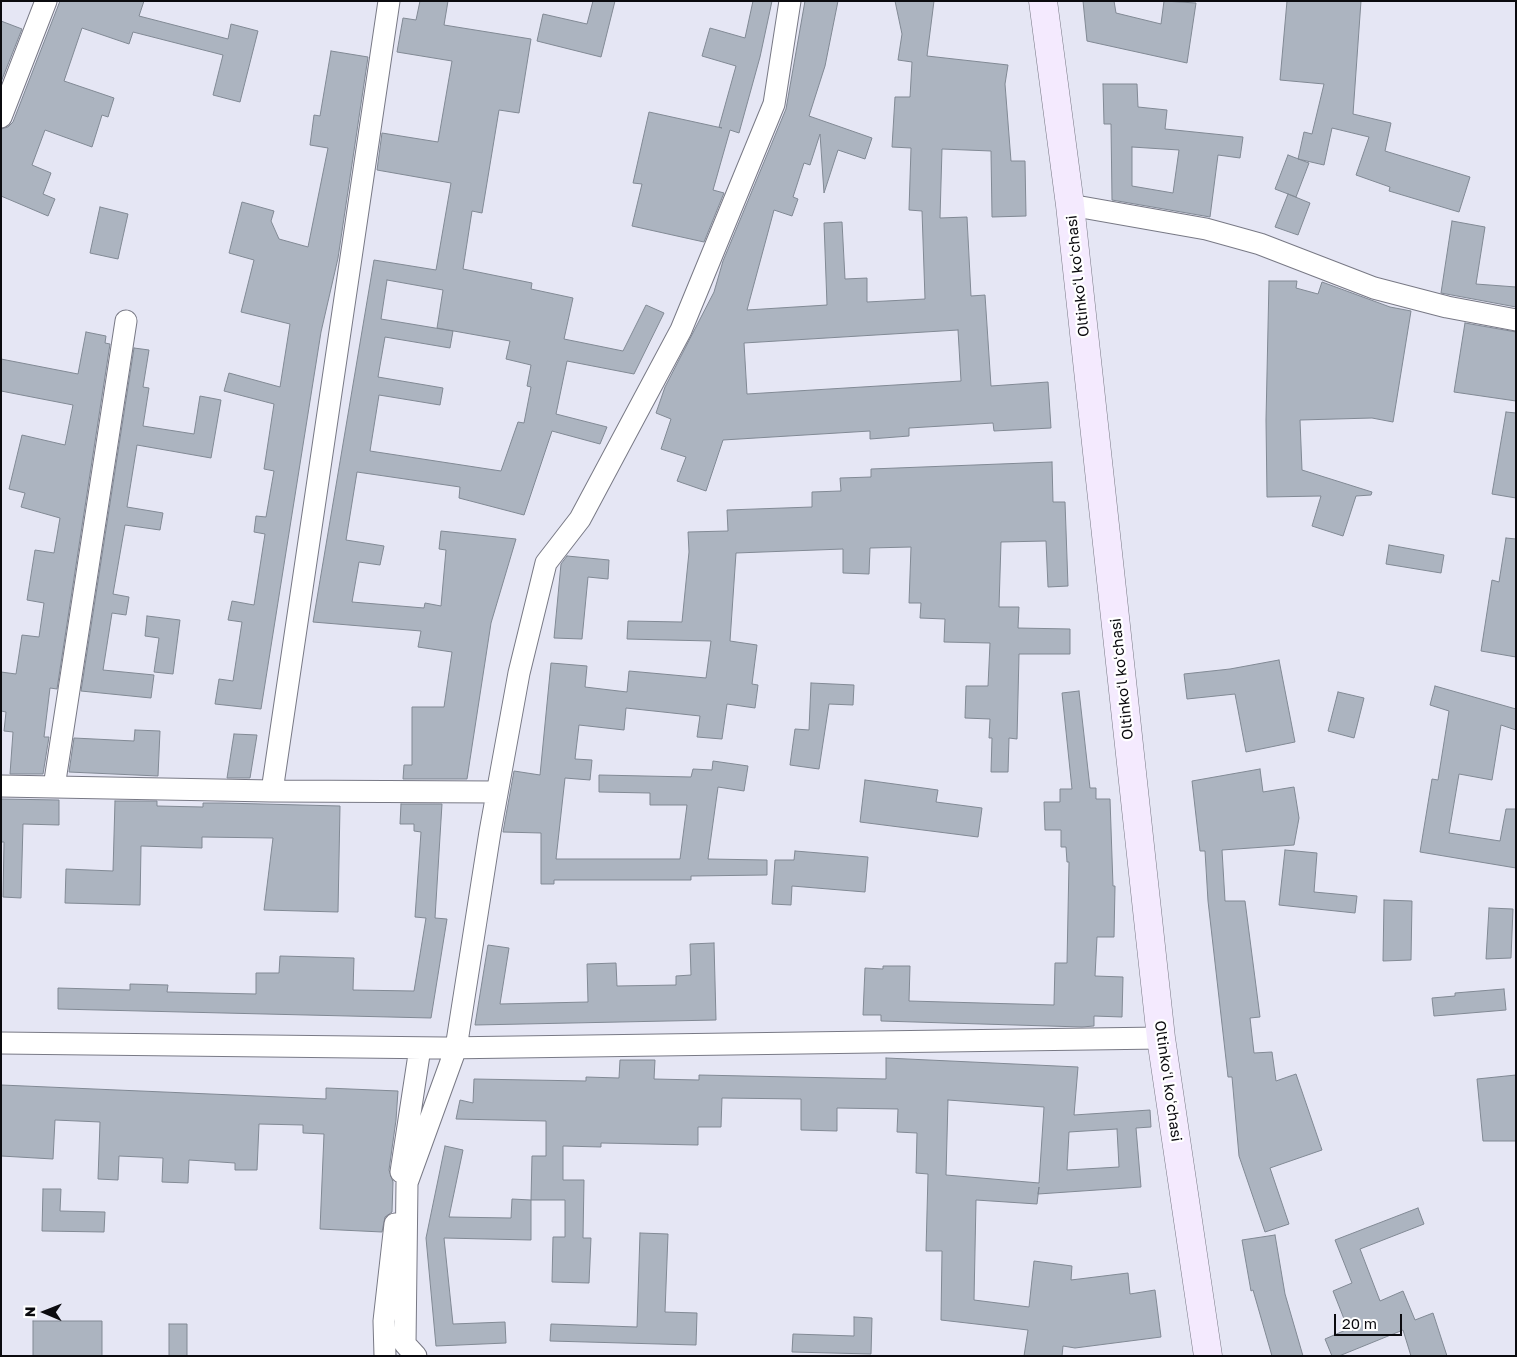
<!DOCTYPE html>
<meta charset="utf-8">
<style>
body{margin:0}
#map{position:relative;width:1517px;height:1357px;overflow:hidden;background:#e5e6f4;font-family:"Golos Text",sans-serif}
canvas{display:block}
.frame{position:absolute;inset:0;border:2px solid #0b0b0f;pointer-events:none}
.north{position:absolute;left:20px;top:1287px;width:50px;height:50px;-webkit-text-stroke:4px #fff;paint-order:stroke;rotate:271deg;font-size:14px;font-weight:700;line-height:20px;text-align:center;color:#0b0b0f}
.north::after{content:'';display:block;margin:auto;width:18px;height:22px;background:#0b0b0f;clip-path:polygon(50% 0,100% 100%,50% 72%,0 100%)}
.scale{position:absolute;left:1334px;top:1314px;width:68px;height:22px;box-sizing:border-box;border:2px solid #0b0b0f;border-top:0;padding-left:6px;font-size:15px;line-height:18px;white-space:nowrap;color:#0b0b0f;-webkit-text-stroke:4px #fff;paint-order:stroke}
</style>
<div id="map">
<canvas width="1517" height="1357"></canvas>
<div class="frame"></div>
<div class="north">N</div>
<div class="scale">20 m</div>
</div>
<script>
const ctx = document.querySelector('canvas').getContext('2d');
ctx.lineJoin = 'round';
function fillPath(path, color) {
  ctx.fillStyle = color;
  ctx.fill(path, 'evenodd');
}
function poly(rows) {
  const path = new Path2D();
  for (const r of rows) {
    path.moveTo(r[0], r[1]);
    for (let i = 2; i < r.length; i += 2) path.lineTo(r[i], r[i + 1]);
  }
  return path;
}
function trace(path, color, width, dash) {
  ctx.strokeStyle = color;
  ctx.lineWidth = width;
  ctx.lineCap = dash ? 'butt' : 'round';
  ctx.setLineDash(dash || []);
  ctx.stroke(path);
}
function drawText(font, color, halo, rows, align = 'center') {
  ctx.font = font + ' "Golos Text",sans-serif';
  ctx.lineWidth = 4.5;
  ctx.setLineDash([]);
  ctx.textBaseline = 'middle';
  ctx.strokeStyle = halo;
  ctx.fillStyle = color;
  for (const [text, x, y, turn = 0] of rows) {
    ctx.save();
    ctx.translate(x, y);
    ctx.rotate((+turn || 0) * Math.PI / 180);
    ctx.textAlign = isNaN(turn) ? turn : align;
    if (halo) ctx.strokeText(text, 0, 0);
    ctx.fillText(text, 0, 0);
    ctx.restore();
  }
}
const building = poly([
 [60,1,144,1,139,16,228,39,231,24,258,31,240,102,213,95,223,55,133,32,129,44,82,28,64,81,114,98,108,117,102,115,92,147,45,130,32,165,51,173,43,194,55,199,48,216,1,196,1,129,8,127,13,122,60,1],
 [420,1,448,1,444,25,531,39,519,113,499,110,482,213,472,211,463,269,532,283,531,289,573,298,564,339,623,351,646,305,664,313,634,374,567,361,556,414,607,427,600,444,552,431,524,515,459,498,460,487,357,472,346,540,384,546,380,565,359,562,352,602,424,608,425,603,441,606,446,550,439,549,441,531,516,539,491,623,467,779,403,779,404,765,412,765,412,707,444,707,452,652,418,647,421,631,313,622,374,260,436,270,451,183,377,170,382,133,438,142,452,61,397,52,403,18,416,20,420,1],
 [387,280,443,290,437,328,510,341,506,359,531,365,527,386,531,387,524,423,518,422,501,471,370,451,379,395,440,405,443,388,378,377,385,337,450,348,453,331,381,319,387,280],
 [593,1,615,1,601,57,537,41,543,14,587,24,593,1],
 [753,1,772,1,760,57,739,133,730,130,713,190,724,193,704,242,632,226,642,184,633,183,649,112,722,128,719,127,736,66,702,56,710,28,745,38,753,1],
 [805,1,838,1,825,66,809,116,872,138,865,159,838,150,824,193,820,134,810,165,804,163,793,197,798,199,792,216,774,210,747,310,827,305,824,223,842,222,845,279,867,278,867,302,925,299,922,211,909,210,911,148,892,147,895,97,910,97,912,62,898,60,902,34,895,1,934,1,927,56,1008,65,1005,84,1011,161,1025,161,1026,216,992,217,991,151,942,149,940,218,967,217,971,296,985,295,991,386,1048,382,1051,428,994,431,993,423,909,428,909,436,870,439,870,431,723,440,706,491,677,481,686,457,661,449,671,419,656,413,665,387,714,292,723,261,786,109,805,1],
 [958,330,961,381,747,394,744,343,958,330],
 [1083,1,1114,1,1116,13,1161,24,1164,1,1196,3,1187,63,1087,41,1083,1],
 [1287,1,1361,1,1353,114,1391,123,1385,151,1470,177,1459,212,1389,191,1390,187,1356,175,1369,137,1332,128,1324,165,1298,159,1304,132,1312,134,1324,84,1280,80,1287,1],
 [1,21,22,29,1,82,1,21],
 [331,51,368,57,338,258,321,332,261,709,215,704,219,679,233,681,242,622,228,620,232,601,254,605,265,534,254,532,256,516,266,517,274,471,264,469,274,404,224,391,229,373,280,387,290,324,241,312,254,260,229,253,242,202,274,211,271,221,279,239,308,247,328,148,310,145,314,115,320,116,331,51],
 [1103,84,1137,84,1138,107,1167,110,1165,129,1243,137,1240,158,1218,155,1210,217,1112,200,1111,124,1104,124,1103,84],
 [1132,147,1179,150,1173,193,1132,186,1132,147],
 [1288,155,1309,163,1296,197,1275,189,1288,155],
 [1288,194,1310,203,1298,235,1275,227,1288,194],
 [100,207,128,214,118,259,90,253,100,207],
 [1452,221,1485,227,1476,284,1516,287,1516,307,1441,293,1452,221],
 [1269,281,1297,281,1296,288,1318,294,1322,282,1390,307,1411,311,1393,422,1372,418,1300,420,1302,470,1372,492,1371,495,1356,496,1343,536,1312,526,1321,496,1267,497,1266,420,1269,281],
 [1465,323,1516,332,1516,401,1454,392,1465,323],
 [86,332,106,336,105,343,110,344,57,689,50,688,44,737,49,737,43,774,10,774,13,732,4,731,6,712,1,711,1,672,16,674,22,635,39,637,44,603,27,600,35,550,54,553,60,518,21,507,25,493,9,489,22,435,65,445,73,405,1,391,1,359,78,374,86,332],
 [134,348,149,350,143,387,149,388,143,426,194,434,200,396,221,400,211,458,137,445,127,507,163,513,160,530,125,525,113,594,129,597,126,615,112,613,103,670,154,675,151,698,81,691,134,348],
 [1506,412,1516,413,1516,498,1492,494,1506,412],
 [1052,462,1053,502,1065,502,1068,586,1048,587,1046,541,1001,542,999,607,1019,607,1018,628,1070,629,1070,654,1019,654,1017,739,1009,738,1008,772,991,772,992,738,989,738,990,719,965,718,966,686,988,686,990,643,944,642,945,619,920,618,921,603,909,603,911,547,870,548,869,574,843,573,843,549,736,553,730,641,757,645,752,684,758,685,755,708,727,704,722,739,697,737,700,716,626,708,624,730,579,725,575,759,592,760,590,780,565,778,556,859,680,859,687,805,650,805,650,793,599,792,599,775,691,777,693,769,712,770,713,761,748,766,744,791,718,787,708,859,767,860,767,875,691,876,691,880,554,880,554,884,541,884,541,833,503,832,514,771,540,775,551,663,587,666,585,687,627,692,629,671,706,678,711,641,627,639,628,621,682,622,689,552,688,532,728,531,727,510,812,507,812,492,841,491,840,478,871,477,871,469,1052,462],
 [1506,538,1516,539,1516,657,1481,651,1492,580,1499,582,1506,538],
 [1389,545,1444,555,1441,573,1386,564,1389,545],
 [567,556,609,560,608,579,588,577,582,639,554,638,561,564,567,556],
 [147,616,180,620,173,674,154,672,159,638,145,636,147,616],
 [1279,660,1295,742,1246,752,1235,694,1187,699,1184,674,1230,669,1279,660],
 [811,683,854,685,853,705,829,704,819,769,790,765,795,729,809,730,811,683],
 [1435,686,1516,709,1516,730,1501,725,1492,780,1459,774,1449,833,1500,841,1506,809,1516,809,1516,868,1420,852,1432,779,1438,780,1449,711,1430,705,1435,686],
 [1079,691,1090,788,1096,788,1096,799,1110,799,1113,886,1115,886,1114,937,1097,937,1095,976,1123,977,1122,1017,1094,1016,1094,1026,1082,1027,881,1021,881,1015,863,1015,865,968,883,969,883,966,910,966,909,1001,1054,1005,1055,963,1067,963,1069,862,1067,862,1066,847,1061,847,1061,830,1045,830,1044,802,1060,802,1060,789,1072,789,1062,693,1079,691],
 [1338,692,1364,698,1354,738,1328,731,1338,692],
 [135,730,160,731,158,776,69,772,74,738,134,741,135,730],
 [234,734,257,735,250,778,227,778,234,734],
 [1260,769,1263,792,1294,787,1299,818,1294,845,1222,850,1225,901,1245,901,1260,1017,1250,1018,1254,1053,1272,1052,1276,1081,1296,1074,1322,1150,1270,1168,1289,1224,1265,1232,1239,1156,1232,1077,1228,1077,1208,901,1205,851,1200,851,1192,781,1260,769],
 [865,780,938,790,936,802,982,808,978,837,860,822,865,780],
 [1,799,59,800,59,825,23,824,21,898,3,897,4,842,1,842,1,799],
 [115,801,157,801,157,806,203,807,203,803,223,803,340,806,338,912,264,910,273,838,202,837,202,848,141,846,140,905,65,903,66,869,113,871,115,801],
 [401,804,442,804,435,918,447,919,431,1018,58,1009,58,988,130,990,130,984,168,985,167,992,256,994,256,973,279,973,280,956,354,958,353,990,414,991,426,918,415,917,421,832,414,831,414,824,400,824,401,804],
 [1285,850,1317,853,1314,892,1357,896,1355,913,1279,905,1285,850],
 [795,851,868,857,865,892,792,886,791,905,772,904,775,860,794,860,795,851],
 [1384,900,1412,901,1411,960,1383,961,1384,900],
 [1489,908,1513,909,1511,958,1486,959,1489,908],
 [714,943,716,1020,475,1025,488,945,509,948,500,1004,588,1002,587,964,616,963,617,986,676,985,676,976,691,975,690,944,714,943],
 [1504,989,1506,1010,1434,1016,1432,998,1455,996,1455,993,1504,989],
 [886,1058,1078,1067,1074,1115,1150,1110,1151,1127,1136,1128,1141,1187,1038,1194,1039,1187,1037,1204,976,1200,974,1300,1029,1307,1034,1261,1072,1266,1071,1280,1128,1273,1130,1294,1155,1290,1161,1337,1075,1348,1063,1346,1062,1356,1024,1356,1028,1330,941,1320,942,1251,926,1251,928,1174,916,1173,917,1133,897,1132,898,1109,837,1108,837,1131,801,1130,801,1099,722,1098,721,1127,698,1127,698,1145,601,1143,601,1147,563,1146,563,1180,584,1180,583,1238,591,1238,589,1283,552,1282,553,1237,565,1237,565,1200,531,1200,532,1156,546,1156,546,1121,456,1119,460,1100,473,1103,474,1079,586,1081,586,1077,619,1078,620,1060,655,1060,654,1079,699,1080,699,1075,886,1079,886,1058],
 [948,1100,1044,1107,1039,1183,946,1175,948,1100],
 [1117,1129,1119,1167,1067,1170,1069,1132,1117,1129],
 [1516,1075,1516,1141,1483,1141,1477,1079,1516,1075],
 [1,1085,326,1099,326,1088,398,1091,396,1120,389,1170,393,1182,392,1212,385,1217,382,1232,320,1229,324,1134,303,1133,303,1125,259,1124,257,1170,235,1170,235,1163,189,1160,188,1183,162,1182,163,1158,119,1156,118,1180,98,1179,100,1122,55,1120,53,1159,1,1156,1,1085],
 [445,1146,463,1150,449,1217,511,1218,512,1199,531,1200,531,1240,444,1238,453,1324,505,1322,506,1343,436,1346,426,1238,445,1146],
 [43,1189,61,1189,60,1211,105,1212,104,1232,42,1231,43,1189],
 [1418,1208,1424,1224,1360,1249,1380,1301,1403,1291,1415,1320,1433,1313,1447,1356,1411,1356,1403,1330,1339,1356,1332,1356,1325,1339,1348,1329,1333,1291,1352,1283,1335,1240,1418,1208],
 [640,1233,668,1234,665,1312,697,1313,696,1345,550,1341,551,1324,637,1327,640,1233],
 [1275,1235,1285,1294,1303,1356,1272,1356,1253,1290,1251,1291,1242,1240,1275,1235],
 [854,1317,872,1318,871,1354,792,1352,793,1334,854,1336,854,1317],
 [33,1321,102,1321,102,1356,33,1356,33,1321],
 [169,1324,187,1324,187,1356,169,1356,169,1324]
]);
fillPath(building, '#acb4c0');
trace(building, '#818994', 1);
const street = poly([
 [1,117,46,1],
 [1070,205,1206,229,1260,244,1374,288,1447,307,1516,320],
 [1,786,272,791,497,792],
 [54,787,126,321],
 [272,791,389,1],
 [1,1043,444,1048,1161,1038],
 [401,1172,420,1048],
 [385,1356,384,1321,395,1224],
 [416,1356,405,1344,407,1183,456,1048,490,832,519,673,546,563,580,519,681,330,774,104,790,1]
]);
const secondary = poly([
 [1043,1,1070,205,1161,1038,1208,1356]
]);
trace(street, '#787985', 23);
trace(secondary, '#787985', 29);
trace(street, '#fff', 21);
trace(secondary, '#f4eafe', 28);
drawText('15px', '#0b0b0f', '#fff', [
 ["Oltinkoʻl koʻchasi",1078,276,-96],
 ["Oltinkoʻl koʻchasi",1122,679,-96],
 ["Oltinkoʻl koʻchasi",1168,1081,82]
]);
</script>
